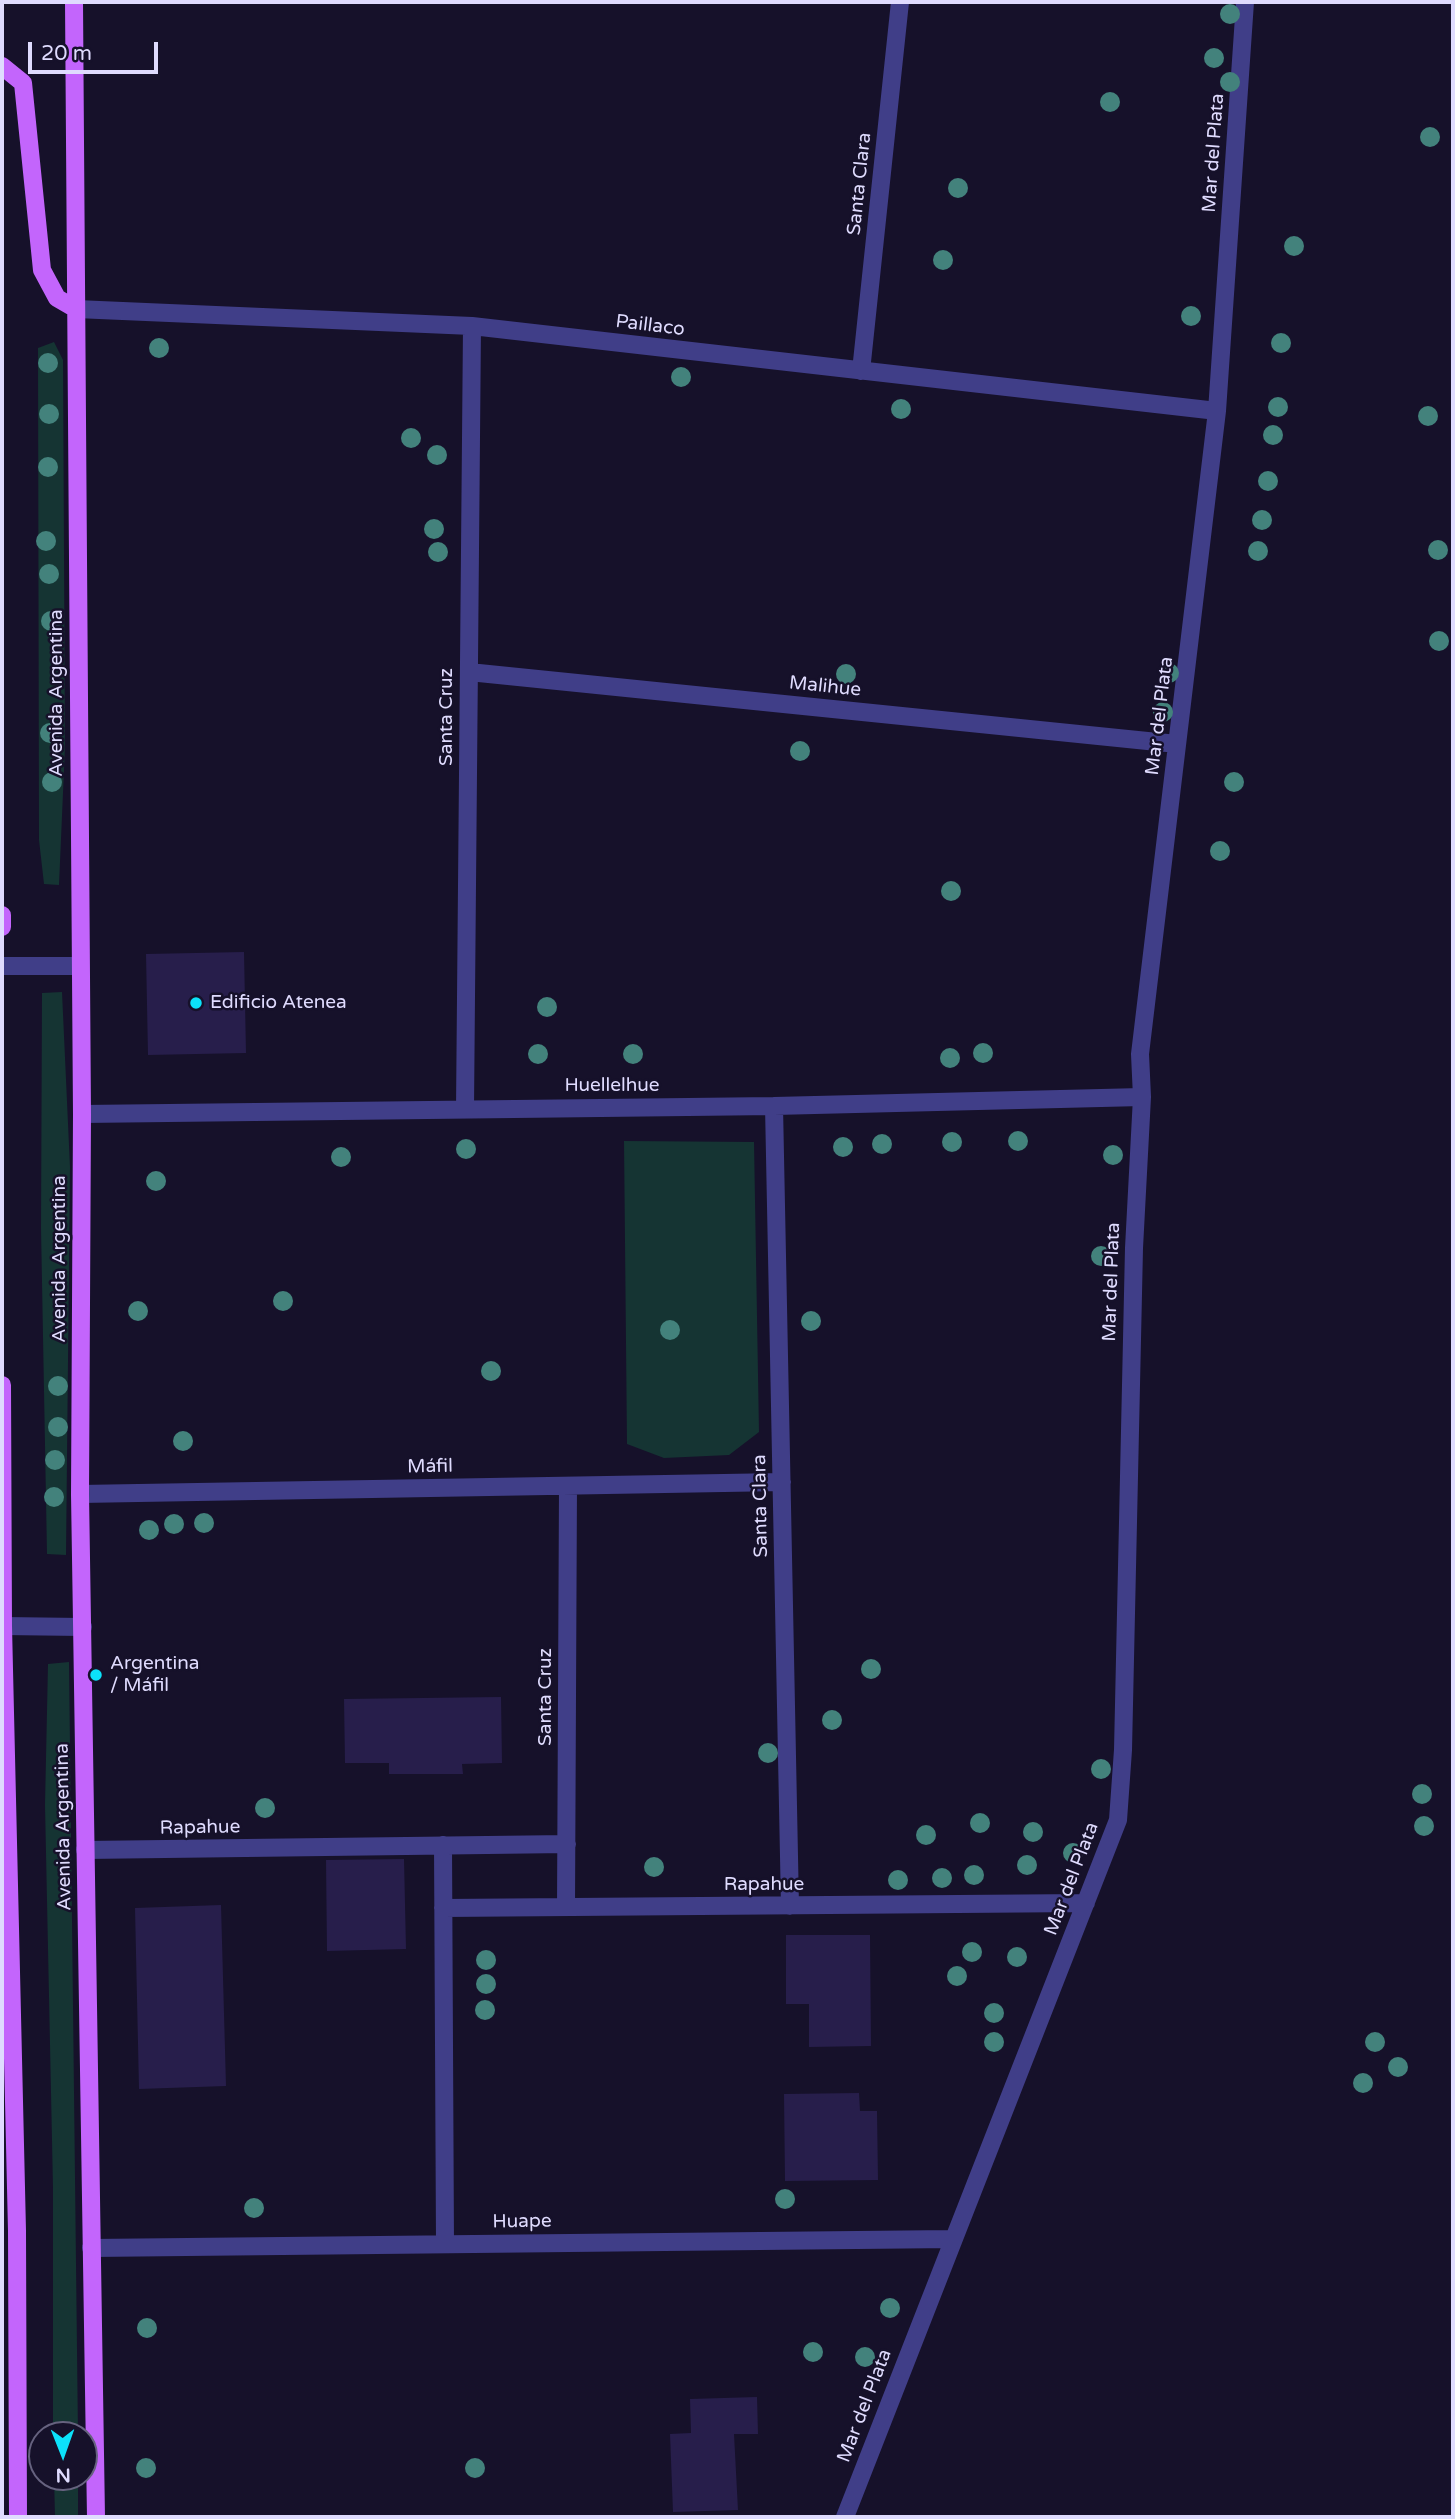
<!DOCTYPE html>
<meta charset="utf-8">
<style>
body{margin:0}
#map{position:relative;width:1455px;height:2519px;overflow:hidden;background:#16112a;font-family:"Varela Round",sans-serif}
canvas{display:block}
.frame{position:absolute;inset:0;border:4px solid #dfdbfe;pointer-events:none}
.north{position:absolute;left:28px;top:2421px;width:70px;height:70px;box-sizing:border-box;background:#16112a;border:2px solid #66627f;border-radius:50%;rotate:179deg;font-size:19px;font-weight:700;line-height:28px;text-align:center;color:#dfdbfe}
.north::after{content:'';display:block;margin:auto;width:24px;height:32px;background:#0ce2fa;clip-path:polygon(50% 0,100% 100%,50% 72%,0 100%)}
.scale{position:absolute;left:28px;top:42px;width:130px;height:32px;box-sizing:border-box;border:4px solid #dfdbfe;border-top:0;padding-left:9px;font-size:21px;line-height:24px;white-space:nowrap;color:#dfdbfe;-webkit-text-stroke:5px #16112a;paint-order:stroke}
</style>
<div id="map">
<canvas width="1455" height="2519"></canvas>
<div class="frame"></div>
<div class="north">N</div>
<div class="scale">20 m</div>
</div>
<script>
const ctx = document.querySelector('canvas').getContext('2d');
ctx.lineJoin = 'round';
function fillPath(path, color) {
  ctx.fillStyle = color;
  ctx.fill(path, 'evenodd');
}
function poly(rows) {
  const path = new Path2D();
  for (const r of rows) {
    path.moveTo(r[0], r[1]);
    for (let i = 2; i < r.length; i += 2) path.lineTo(r[i], r[i + 1]);
  }
  return path;
}
function trace(path, color, width, dash) {
  ctx.strokeStyle = color;
  ctx.lineWidth = width;
  ctx.lineCap = dash ? 'butt' : 'round';
  ctx.setLineDash(dash || []);
  ctx.stroke(path);
}
function drawText(font, color, halo, rows, align = 'center') {
  ctx.font = font + ' "Varela Round",sans-serif';
  ctx.lineWidth = 5;
  ctx.setLineDash([]);
  ctx.textBaseline = 'middle';
  ctx.strokeStyle = halo;
  ctx.fillStyle = color;
  for (const [text, x, y, turn = 0] of rows) {
    ctx.save();
    ctx.translate(x, y);
    ctx.rotate((+turn || 0) * Math.PI / 180);
    ctx.textAlign = isNaN(turn) ? turn : align;
    if (halo) ctx.strokeText(text, 0, 0);
    ctx.fillText(text, 0, 0);
    ctx.restore();
  }
}
fillPath(poly([
 [54,342,63,360,65,747,59,885,44,884,39,840,38,348],
 [62,992,70,1167,66,1555,47,1554,41,1228,42,993],
 [624,1141,754,1142,759,1432,729,1455,664,1458,627,1444],
 [69,1662,78,2435,53,2435,53,2188,45,1805,48,1664],
 [54,2477,78,2477,78,2517,55,2517]
]), '#153433');
fillPath(poly([
 [244,952,246,1053,148,1055,146,954],
 [501,1697,502,1763,462,1764,463,1774,389,1774,389,1763,345,1763,344,1699],
 [404,1859,406,1949,327,1951,326,1860],
 [221,1905,226,2086,139,2089,135,1908],
 [786,1935,870,1935,871,2046,809,2047,809,2004,786,2004],
 [859,2093,860,2111,877,2111,878,2180,785,2181,784,2094],
 [757,2397,758,2434,734,2434,738,2510,673,2512,670,2434,691,2433,690,2399]
]), '#271e4b');
trace(poly([
 [76,309,472,326,1217,411],
 [861,371,900,2],
 [469,672,1177,744],
 [2,966,79,966],
 [774,1106,790,1906],
 [465,1108,472,326],
 [82,1114,774,1106,1142,1097],
 [80,1494,782,1482],
 [2,1626,83,1627],
 [443,1845,445,2244],
 [85,1850,567,1844],
 [566,1907,568,1486],
 [443,1908,1086,1903],
 [91,2248,952,2239],
 [845,2517,1118,1820,1123,1750,1134,1248,1142,1097,1140,1054,1217,411,1245,2]
]), '#403e88', 18);
trace(poly([
 [74,2,82,1114,80,1494,96,2517],
 [2,66,23,83,42,270,57,298,76,309],
 [2,915,2,927],
 [2,1385,3,1626,17,2231,18,2517]
]), '#c365fc', 18);
ctx.fillStyle = '#43827c';
for (const [x, y] of [
 [1230,14],
 [1214,58],
 [1230,82],
 [1110,102],
 [1430,137],
 [958,188],
 [1294,246],
 [943,260],
 [1191,316],
 [1281,343],
 [159,348],
 [48,363],
 [681,377],
 [1278,407],
 [901,409],
 [49,414],
 [1428,416],
 [1273,435],
 [411,438],
 [437,455],
 [48,467],
 [1268,481],
 [1262,520],
 [434,529],
 [46,541],
 [1438,550],
 [1258,551],
 [438,552],
 [49,574],
 [51,621],
 [1439,641],
 [1169,673],
 [846,674],
 [1163,712],
 [50,733],
 [800,751],
 [52,782],
 [1234,782],
 [1220,851],
 [951,891],
 [547,1007],
 [983,1053],
 [538,1054],
 [633,1054],
 [950,1058],
 [1018,1141],
 [952,1142],
 [882,1144],
 [843,1147],
 [466,1149],
 [1113,1155],
 [341,1157],
 [156,1181],
 [1101,1256],
 [283,1301],
 [138,1311],
 [811,1321],
 [670,1330],
 [491,1371],
 [58,1386],
 [58,1427],
 [183,1441],
 [55,1460],
 [54,1497],
 [204,1523],
 [174,1524],
 [149,1530],
 [871,1669],
 [832,1720],
 [768,1753],
 [1101,1769],
 [1422,1794],
 [265,1808],
 [980,1823],
 [1424,1826],
 [1033,1832],
 [926,1835],
 [1073,1853],
 [1027,1865],
 [654,1867],
 [974,1875],
 [942,1878],
 [898,1880],
 [972,1952],
 [1017,1957],
 [486,1960],
 [957,1976],
 [486,1984],
 [485,2010],
 [994,2013],
 [994,2042],
 [1375,2042],
 [1398,2067],
 [1363,2083],
 [785,2199],
 [254,2208],
 [890,2308],
 [147,2328],
 [813,2352],
 [865,2357],
 [146,2468],
 [475,2468]
]) {
  ctx.beginPath();
  ctx.arc(x, y, 10, 0, 2 * Math.PI);
  ctx.fill();
}
for (const [x, y, r, color] of [
 [196,1003,7,"#0ce2fa"],
 [96,1675,7,"#0ce2fa"]
]) {
  const dot = new Path2D();
  dot.arc(x, y, r, 0, 2 * Math.PI);
  ctx.fillStyle = color;
  ctx.fill(dot);
  trace(dot, '#16112a', 2.5);
}
drawText('19px', '#dfdbfe', '#16112a', [
 ["Mar del Plata",1214,153,-86],
 ["Santa Clara",860,184,-84],
 ["Paillaco",650,326,7],
 ["Malihue",825,687,6],
 ["Avenida Argentina",57,693,-90],
 ["Mar del Plata",1160,716,-83],
 ["Santa Cruz",447,717,-90],
 ["Huellelhue",612,1086],
 ["Avenida Argentina",60,1259,-90],
 ["Mar del Plata",1112,1282,-88],
 ["Máfil",430,1467,-1],
 ["Santa Clara",761,1506,-91],
 ["Santa Cruz",546,1697,-90],
 ["Avenida Argentina",64,1827,-91],
 ["Rapahue",200,1828,-1],
 ["Mar del Plata",1072,1879,-69],
 ["Rapahue",764,1885],
 ["Huape",522,2222,-1],
 ["Mar del Plata",865,2406,-69]
]);
drawText('19px', '#dfdbfe', '#16112a', [
 ["Edificio Atenea",210,1003],
 ["Argentina",110,1664],
 ["/ Máfil",110,1686]
], 'left');
</script>
